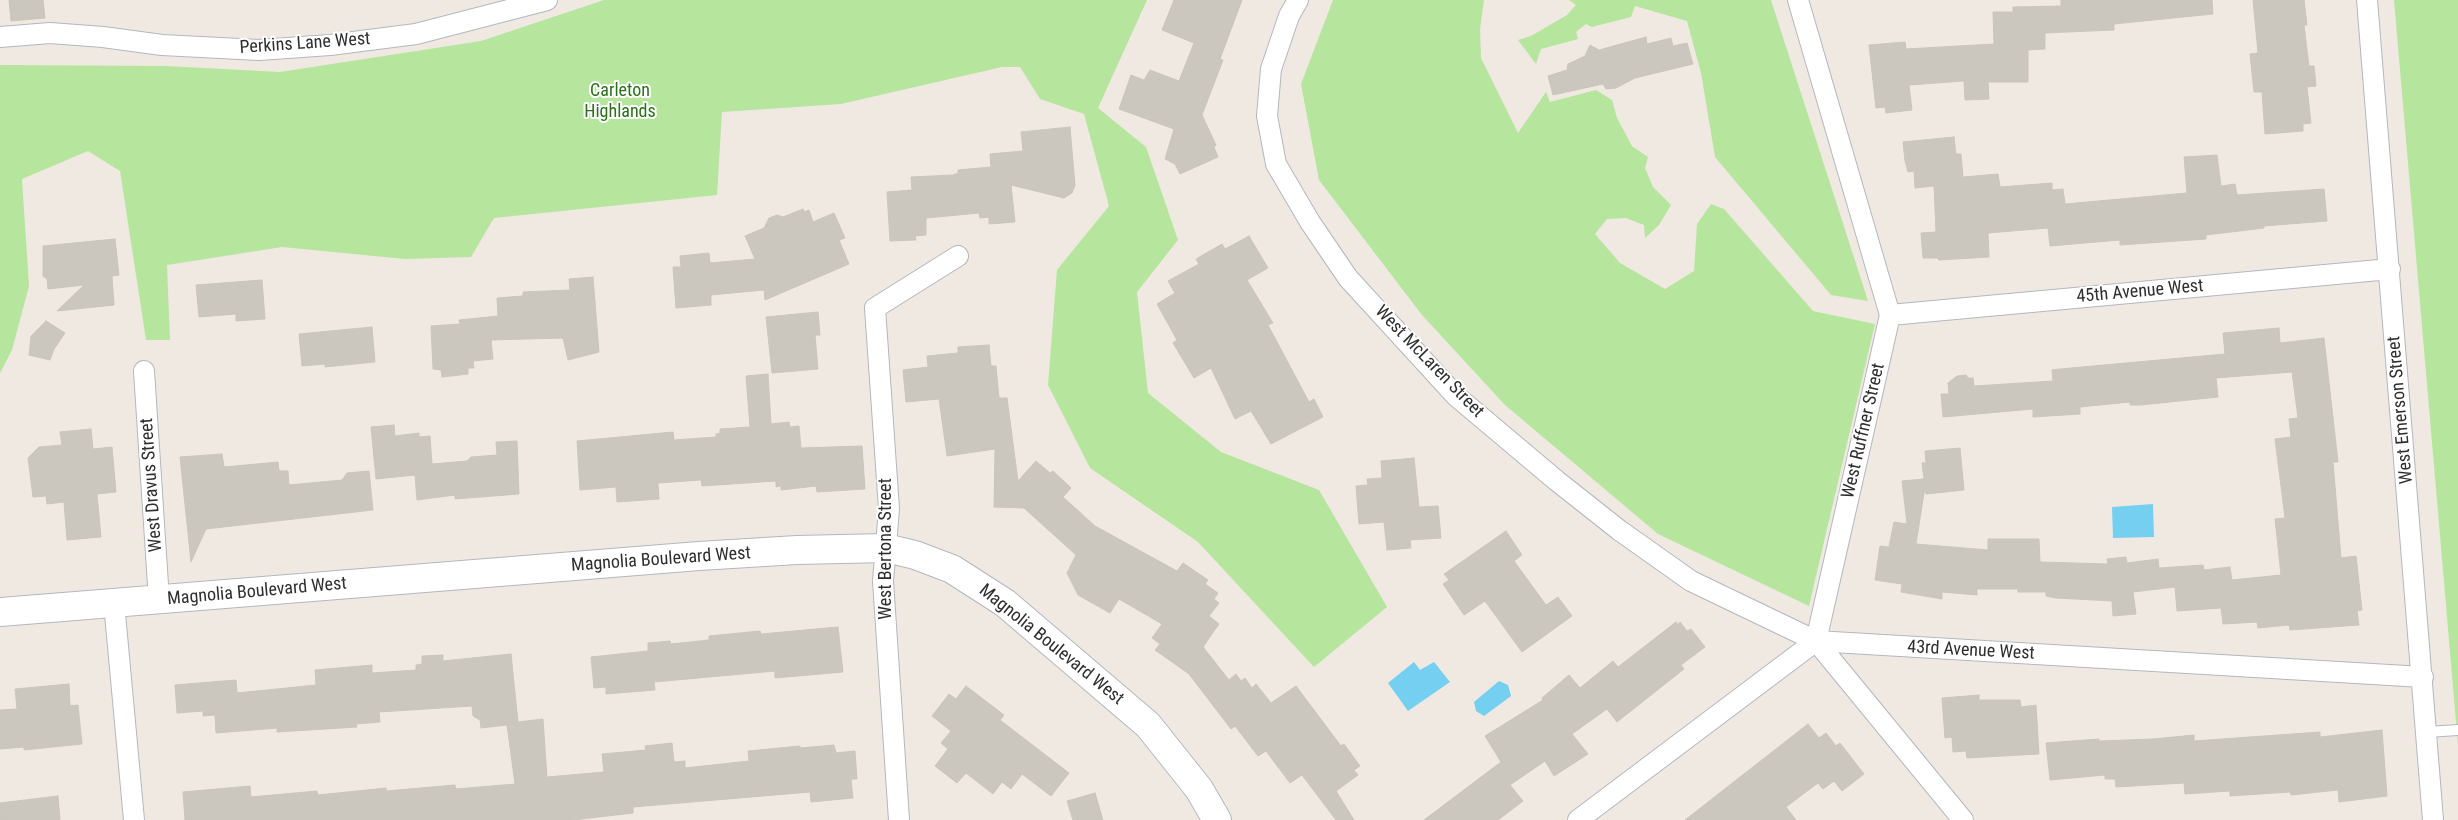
<!DOCTYPE html>
<style>
body{margin:0}
canvas{display:block;background:#efe9e1}
</style>
<canvas width="2458" height="820"></canvas>
<script>
const ctx = document.querySelector('canvas').getContext('2d');
ctx.lineJoin = 'round';
function fillPath(path, color) {
  ctx.fillStyle = color;
  ctx.fill(path, 'evenodd');
}
function poly(rows) {
  const path = new Path2D();
  for (const r of rows) {
    path.moveTo(r[0], r[1]);
    for (let i = 2; i < r.length; i += 2) path.lineTo(r[i], r[i + 1]);
  }
  return path;
}
function trace(path, color, width, dash) {
  ctx.strokeStyle = color;
  ctx.lineWidth = width;
  ctx.lineCap = dash ? 'butt' : 'round';
  ctx.setLineDash(dash || []);
  ctx.stroke(path);
}
function drawText(font, color, halo, rows, align = 'center') {
  ctx.font = font + ' "Roboto Condensed",sans-serif';
  ctx.lineWidth = 4;
  ctx.setLineDash([]);
  ctx.textBaseline = 'middle';
  ctx.strokeStyle = halo;
  ctx.fillStyle = color;
  for (const [text, x, y, turn = 0] of rows) {
    ctx.save();
    ctx.translate(x, y);
    ctx.rotate((+turn || 0) * Math.PI / 180);
    ctx.textAlign = isNaN(turn) ? turn : align;
    if (halo) ctx.strokeText(text, 0, 0);
    ctx.fillText(text, 0, 0);
    ctx.restore();
  }
}
fillPath(poly([
 [604,0,1147,0,1098,108,1146,147,1178,240,1137,292,1148,393,1221,452,1319,490,1387,607,1314,667,1198,542,1090,468,1048,385,1057,270,1109,206,1084,114,1040,99,1020,67,1002,67,841,104,722,112,717,195,494,218,471,257,405,259,282,247,167,265,170,340,146,340,120,171,88,151,22,179,29,286,12,350,0,373,0,65,166,66,280,72,481,41],
 [1333,0,1484,0,1480,29,1481,58,1518,133,1546,92,1550,102,1596,90,1612,100,1617,118,1632,146,1648,157,1645,168,1653,187,1671,205,1659,225,1645,238,1644,225,1626,218,1607,219,1595,234,1620,263,1665,289,1694,271,1697,224,1711,204,1724,209,1813,311,1875,324,1809,606,1658,534,1505,405,1422,315,1319,180,1301,84],
 [1569,0,1771,0,1868,301,1831,295,1715,157,1701,73,1687,21,1635,6,1631,17,1592,27,1586,24,1576,32,1578,39,1541,49,1536,64,1518,40,1531,36,1567,15,1576,5],
 [2394,0,2458,0,2458,745]
]), '#b6e59e');
fillPath(poly([
 [2153,504,2154,537,2113,538,2112,507],
 [1414,662,1420,670,1434,662,1450,682,1408,711,1388,683],
 [1499,681,1508,685,1511,696,1484,716,1476,711,1474,702]
]), '#75cff0');
const building = poly([
 [9,0,43,0,45,18,11,21,9,0],
 [1174,0,1242,0,1220,59,1223,60,1202,115,1216,145,1214,147,1218,157,1180,174,1175,164,1165,159,1174,129,1119,109,1131,75,1144,80,1150,70,1179,81,1194,43,1162,30,1174,0],
 [2061,0,2212,0,2213,14,2114,24,2114,30,2045,33,2045,49,2028,50,2028,82,1988,82,1989,99,1965,100,1964,81,1909,85,1912,110,1886,113,1885,107,1876,108,1869,45,1905,42,1906,49,1994,44,1993,12,2013,12,2013,7,2061,6,2061,0],
 [2253,0,2304,0,2307,25,2304,25,2309,66,2314,66,2316,86,2307,87,2311,123,2303,124,2303,131,2265,134,2262,92,2254,92,2250,54,2258,53,2253,0],
 [1646,37,1647,44,1671,38,1673,46,1687,43,1693,64,1635,78,1616,88,1606,89,1603,84,1553,95,1548,76,1567,70,1568,64,1585,56,1590,45,1599,50,1646,37],
 [1070,127,1075,185,1072,193,1064,198,1011,185,1015,222,989,224,989,217,980,218,979,213,926,218,926,235,915,236,916,240,890,241,887,192,912,190,911,177,953,175,958,173,958,170,991,167,990,154,1023,151,1021,132,1070,127],
 [1954,137,1956,154,1961,154,1963,177,1998,174,2000,187,2052,183,2052,190,2063,189,2065,204,2187,193,2184,157,2217,155,2221,186,2235,184,2237,195,2324,189,2327,221,2264,226,2264,228,2206,235,2206,239,2120,245,2120,240,2050,246,2048,228,1988,233,1989,257,1939,260,1937,258,1923,258,1921,233,1936,232,1934,186,1915,188,1914,171,1908,172,1905,161,1903,142,1954,137],
 [803,209,804,212,809,210,813,222,834,213,845,238,839,240,849,264,765,300,764,290,711,295,711,305,676,308,673,267,681,267,680,256,709,253,710,263,755,259,745,236,764,228,769,218,777,215,783,217,803,209],
 [1249,236,1268,268,1247,280,1273,323,1268,325,1309,402,1314,399,1323,417,1271,444,1251,411,1235,419,1211,368,1194,378,1173,343,1177,340,1157,304,1175,293,1168,281,1199,264,1196,259,1222,244,1225,249,1249,236],
 [115,239,119,275,112,276,114,305,57,311,84,285,48,289,47,279,43,276,43,246,115,239],
 [593,277,599,352,568,360,563,338,491,340,493,359,473,361,474,368,468,368,468,374,442,377,441,370,433,369,431,326,460,324,459,320,498,316,497,298,523,296,523,292,570,290,569,279,593,277],
 [262,280,265,319,236,321,236,314,199,317,196,285,262,280],
 [818,312,820,335,815,335,818,369,772,373,766,317,818,312],
 [46,321,65,333,54,349,50,360,29,355,31,336,46,321],
 [372,327,375,362,325,367,325,364,302,366,299,334,372,327],
 [2279,328,2280,343,2324,338,2338,462,2333,462,2341,558,2356,556,2362,610,2357,611,2359,625,2290,630,2289,625,2258,628,2257,622,2223,624,2221,608,2177,611,2175,587,2133,592,2136,614,2113,616,2112,601,2056,598,2046,596,2046,592,2018,592,2018,589,1977,589,1977,595,1942,592,1942,599,1901,592,1902,584,1875,580,1880,546,1889,547,1894,522,1907,524,1902,481,1924,479,1922,463,1926,463,1925,451,1960,448,1964,490,1926,494,1925,487,1916,544,1988,550,1988,539,2039,539,2040,562,2108,564,2107,559,2126,557,2127,563,2158,559,2159,568,2203,565,2204,570,2230,567,2232,580,2281,575,2275,519,2285,518,2275,439,2291,437,2289,419,2298,418,2292,372,2216,378,2218,397,2141,405,2130,405,2130,402,2080,407,2080,414,2033,417,2033,409,1943,417,1941,394,1949,394,1948,383,1957,376,1966,375,1968,378,1973,378,1974,386,2053,381,2052,370,2060,369,2225,354,2223,333,2279,328],
 [989,345,991,366,996,366,999,398,1007,398,1018,481,1036,461,1050,473,1053,471,1071,488,1063,497,1095,526,1177,571,1183,563,1208,580,1205,584,1218,593,1214,599,1219,603,1209,616,1219,624,1203,647,1229,680,1236,674,1241,681,1245,678,1252,688,1256,684,1271,703,1296,686,1341,746,1344,744,1360,766,1354,770,1358,775,1336,791,1354,820,1336,820,1302,775,1290,783,1266,751,1258,756,1235,726,1231,729,1189,674,1155,650,1160,644,1152,638,1162,624,1119,599,1110,613,1078,595,1067,573,1076,555,1024,508,994,507,995,449,947,456,939,399,906,402,903,370,928,367,927,356,958,353,958,347,989,345],
 [768,374,771,424,789,422,790,427,799,426,801,448,862,446,865,489,817,492,816,486,781,490,781,486,776,487,776,481,702,486,701,480,658,483,659,499,617,502,616,487,580,490,577,441,673,432,674,440,716,437,716,434,720,433,720,429,750,427,746,376,768,374],
 [394,425,395,436,419,433,419,437,430,436,432,464,467,461,471,457,497,455,496,442,517,441,519,494,455,499,455,495,417,500,415,475,376,479,371,427,394,425],
 [91,429,93,449,112,447,116,492,97,494,101,537,67,540,64,502,47,504,46,496,33,497,28,458,39,447,62,445,60,432,91,429],
 [222,454,224,467,278,462,279,471,288,471,289,485,342,480,347,473,369,471,373,510,206,529,191,562,180,457,222,454],
 [1414,458,1419,507,1438,506,1441,538,1410,540,1411,548,1387,550,1384,522,1359,524,1356,486,1368,485,1367,479,1382,478,1381,461,1414,458],
 [1506,531,1522,555,1514,561,1546,605,1558,597,1572,616,1522,652,1485,601,1464,615,1443,584,1449,580,1444,574,1506,531],
 [1676,622,1678,625,1680,622,1687,631,1691,629,1705,647,1681,665,1684,669,1617,722,1607,709,1572,734,1588,754,1554,776,1545,761,1510,785,1523,801,1498,820,1424,820,1501,762,1485,736,1543,700,1542,698,1569,675,1580,688,1613,661,1618,667,1676,622],
 [838,627,843,672,775,678,775,671,654,682,655,690,606,694,606,687,594,688,591,657,648,651,648,643,670,641,671,644,709,640,709,636,760,631,761,634,838,627],
 [511,654,518,722,543,719,547,777,604,772,602,754,646,750,645,746,672,743,674,762,685,761,685,768,749,761,748,751,800,746,800,748,834,745,836,753,855,751,857,779,851,779,853,798,811,802,810,792,633,807,633,813,573,820,185,820,183,792,250,786,251,797,317,791,318,795,386,788,386,791,455,785,456,789,515,784,507,725,481,728,480,720,473,716,472,706,379,712,380,722,356,724,357,727,277,732,277,728,216,733,215,715,203,716,203,711,177,713,175,685,236,680,237,693,316,685,315,670,372,665,372,673,416,670,416,665,422,664,422,656,443,655,443,661,511,654],
 [69,684,70,706,78,705,82,744,24,750,24,747,0,749,0,710,17,709,15,689,69,684],
 [966,686,1004,715,1000,720,1069,773,1051,796,1022,774,1011,789,1002,782,993,794,966,773,957,783,935,766,948,749,941,743,951,731,932,716,949,694,956,699,966,686],
 [1979,695,1979,700,2020,700,2021,707,2036,705,2039,754,1967,758,1966,751,1953,752,1952,737,1945,738,1942,698,1979,695],
 [1808,724,1819,738,1826,733,1836,746,1840,743,1864,774,1842,791,1834,781,1823,789,1818,783,1786,807,1796,820,1685,820,1808,724],
 [2382,730,2387,796,2339,802,2338,790,2291,795,2290,792,2230,796,2230,791,2185,794,2184,783,2116,787,2115,779,2105,779,2105,775,2050,780,2046,743,2099,739,2099,741,2153,739,2194,735,2194,741,2320,732,2320,737,2382,730],
 [1095,793,1103,820,1073,820,1067,801,1095,793],
 [58,796,60,820,0,820,0,803,58,796]
]);
fillPath(building, '#cbc7bf');
trace(building, '#cbc5ba', 1);
const lane = poly([
 [2427,732,2458,730]
]);
const street = poly([
 [1298,0,1289,16,1271,69,1267,116,1276,164,1310,222,1348,278,1456,396,1557,481,1619,530,1691,581,1816,641],
 [1798,0,1890,315,1816,641,1963,820],
 [2367,0,2433,820],
 [0,37,50,33,103,37,162,45,259,50,330,45,416,34,547,0],
 [1890,315,2390,269],
 [144,371,159,600],
 [114,603,134,820],
 [899,820,883,581,889,509,875,308,958,256],
 [1578,820,1816,641,2423,677]
]);
const secondary = poly([
 [0,612,699,556,797,550,886,548,915,555,952,569,1005,603,1148,725,1199,789,1217,820]
]);
trace(lane, '#b4b7c1', 12);
trace(street, '#b4b7c1', 22);
trace(secondary, '#b4b7c1', 30);
trace(lane, '#fff', 10);
trace(street, '#fff', 20);
trace(secondary, '#fff', 28);
drawText('18px', '#2e2e2e', '#fff', [
 ["Perkins Lane West",305,44,-4],
 ["45th Avenue West",2140,292,-5],
 ["West McLaren Street",1429,362,46],
 ["West Emerson Street",2401,410,-95],
 ["West Ruffner Street",1864,431,-77],
 ["West Dravus Street",152,485,-94],
 ["West Bertona Street",886,549,-90],
 ["Magnolia Boulevard West",661,560,-4],
 ["Magnolia Boulevard West",257,592,-5],
 ["Magnolia Boulevard West",1051,645,39],
 ["43rd Avenue West",1971,651,3]
]);
drawText('18px', '#2c6e1b', '#fff', [
 ["Carleton",620,91],
 ["Highlands",620,112]
]);
</script>
